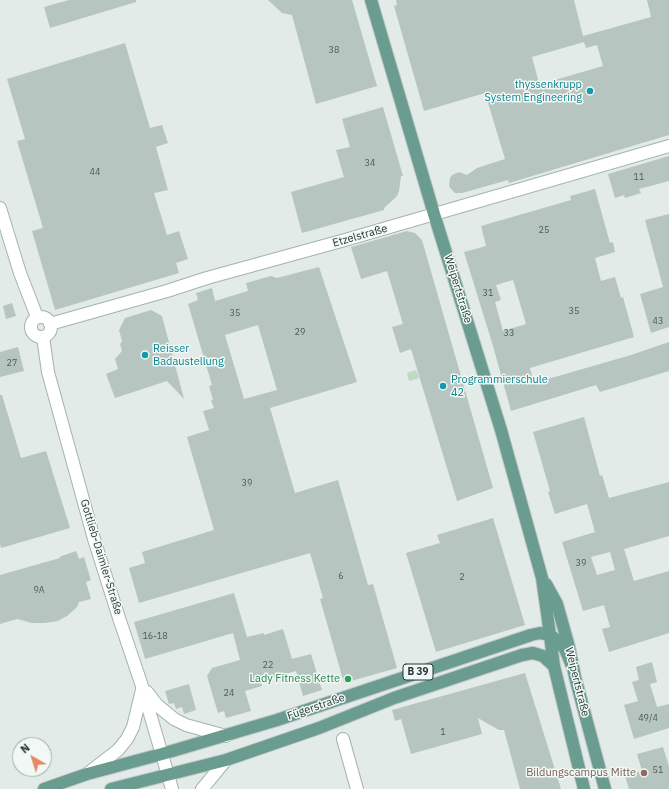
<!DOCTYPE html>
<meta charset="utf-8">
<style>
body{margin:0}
#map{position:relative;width:669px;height:789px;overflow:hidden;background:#e2ebe7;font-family:"IBM Plex Sans",sans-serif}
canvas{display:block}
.north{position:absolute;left:12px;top:737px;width:40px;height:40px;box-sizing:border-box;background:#f2f8f5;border:1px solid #a0aca8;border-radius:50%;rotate:321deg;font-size:11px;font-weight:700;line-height:16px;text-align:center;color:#243a34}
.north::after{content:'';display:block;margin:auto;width:14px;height:18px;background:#e58866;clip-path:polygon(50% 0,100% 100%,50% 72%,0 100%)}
</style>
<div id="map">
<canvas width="669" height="789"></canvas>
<div class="north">N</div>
</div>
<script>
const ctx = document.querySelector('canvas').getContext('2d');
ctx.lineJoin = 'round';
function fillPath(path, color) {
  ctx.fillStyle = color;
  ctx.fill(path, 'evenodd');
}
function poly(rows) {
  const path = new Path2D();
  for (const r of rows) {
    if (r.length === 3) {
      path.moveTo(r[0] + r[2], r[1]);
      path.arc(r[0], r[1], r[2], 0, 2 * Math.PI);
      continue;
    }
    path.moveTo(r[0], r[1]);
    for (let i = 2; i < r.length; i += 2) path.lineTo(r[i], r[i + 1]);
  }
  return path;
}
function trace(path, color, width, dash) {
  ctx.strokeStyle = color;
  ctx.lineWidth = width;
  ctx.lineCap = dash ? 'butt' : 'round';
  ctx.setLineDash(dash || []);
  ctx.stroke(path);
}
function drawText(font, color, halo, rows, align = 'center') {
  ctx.font = font + ' "IBM Plex Sans",sans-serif';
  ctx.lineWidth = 3;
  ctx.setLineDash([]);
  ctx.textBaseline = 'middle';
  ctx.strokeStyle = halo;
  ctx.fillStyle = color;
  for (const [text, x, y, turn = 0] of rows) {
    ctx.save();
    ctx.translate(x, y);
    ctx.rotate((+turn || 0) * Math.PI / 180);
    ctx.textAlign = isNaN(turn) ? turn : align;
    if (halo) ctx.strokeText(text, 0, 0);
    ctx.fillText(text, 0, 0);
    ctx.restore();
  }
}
fillPath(poly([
 [416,370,419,378,409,381,407,373]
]), '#bddac5');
fillPath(poly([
 [69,0,136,0,136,2,50,28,44,7],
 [268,0,352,0,377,86,316,104,292,15,282,13],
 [396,0,574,0,583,36,651,17,647,0,669,0,669,135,509,183,508,180,462,193,455,193,450,188,449,185,450,178,452,175,459,172,467,175,477,168,505,159,485,93,424,111,394,6,397,5],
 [584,42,586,48,597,45,603,66,541,84,541,82,539,83,532,57],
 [125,43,150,128,162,125,168,143,156,147,168,190,154,193,167,235,179,231,188,259,176,263,179,273,55,310,32,231,43,228,17,141,25,139,7,79],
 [383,107,403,176,401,176,399,191,397,196,394,199,384,208,384,210,302,233,291,192,344,177,336,150,350,147,342,119],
 [669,156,669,181,639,189,641,193,625,198,624,195,615,198,608,174],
 [595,189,610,243,613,242,615,252,595,258,601,281,615,277,621,298,623,297,634,337,530,368,534,383,631,355,669,342,669,371,600,392,596,385,511,411,493,346,464,252,486,246,481,226,571,200,570,196],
 [513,280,526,324,503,331,495,302,501,300,496,285],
 [669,214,669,327,651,333,640,294,663,287,645,220],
 [407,231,415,233,422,240,493,488,457,501,411,349,400,353,392,327,403,324,387,271,361,279,351,247],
 [319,267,357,382,270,408,295,493,338,480,368,585,373,584,397,668,344,683,320,599,323,598,310,553,139,603,129,568,145,563,142,552,214,530,187,437,209,430,203,411,214,408,211,400,213,400,209,386,212,385,188,304,198,300,196,293,212,288,215,301,248,291,246,283,271,276,277,278],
 [258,325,277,390,244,399,225,335],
 [12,303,16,316,6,319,3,306],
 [151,310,162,316,184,399,167,381,115,398,106,374,118,369,115,359,122,351,120,344,122,341,119,330,125,318],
 [18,347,24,371,0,377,0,352],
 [0,395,2,395,21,458,46,451,70,528,1,548,0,544],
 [584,417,600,476,602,475,609,498,669,482,669,536,624,549,634,581,669,571,669,633,609,652,602,629,610,627,604,605,583,611,562,542,595,532,587,504,555,514,548,492,550,491,533,432],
 [610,552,615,570,597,575,591,557],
 [493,518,525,625,436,652,406,553,440,543,437,535],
 [76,551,79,559,84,557,91,580,86,582,91,599,79,602,77,607,67,616,58,621,45,623,32,623,17,619,0,624,0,575,60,558,59,557],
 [234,593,247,637,264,633,264,635,283,629,292,659,311,654,322,690,303,696,296,671,261,681,262,686,245,691,251,711,226,718,224,711,218,713,207,676,212,668,240,660,233,633,145,659,134,622],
 [652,662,657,682,650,684,657,707,669,704,669,728,634,739,624,705,638,701,632,682,639,680,636,667],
 [525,673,561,789,520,789,504,730,499,730,478,718,482,734,411,754,401,719,395,721,392,710],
 [189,684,196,710,184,714,182,707,176,709,174,703,169,704,165,691],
 [663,747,669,766,669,789,629,789,625,776,642,771,637,754]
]), '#b7c5c0');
const minor = poly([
 [0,208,20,273,37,317],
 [41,327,10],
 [50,324,167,291,207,278,345,240,669,146],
 [43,337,48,372,94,539,119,618,141,683,172,789],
 [147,692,157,705,174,719,186,725,226,736],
 [343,739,357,789],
 [87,774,118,750,127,739,133,727,142,690],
 [202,789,226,760]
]);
const major = poly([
 [371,0,434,214,501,430,542,578,547,613,554,666,584,789],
 [546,584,557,604,569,647,575,677,605,789],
 [44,789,87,774,162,754,277,720,531,635,540,633,550,635,558,641,565,649,572,666],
 [111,789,226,760,319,728,394,698,522,655,533,653,543,656,554,666]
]);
trace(minor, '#a5b2ae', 14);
trace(major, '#c2c8c6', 14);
trace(minor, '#fff', 12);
trace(major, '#6a9c90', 12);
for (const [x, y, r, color] of [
 [590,91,4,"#0f9aa8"],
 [145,355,4,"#0f9aa8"],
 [443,386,4,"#0f9aa8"],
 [348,679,4,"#2e9e5b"],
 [644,773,4,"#8d6e63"]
]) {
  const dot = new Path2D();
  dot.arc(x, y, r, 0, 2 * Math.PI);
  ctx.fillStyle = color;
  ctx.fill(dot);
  trace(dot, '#f2f8f5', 1.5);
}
drawText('9px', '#495d57', null, [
 ["38",334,50],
 ["34",370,163],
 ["44",95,172],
 ["11",639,177],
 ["25",544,230],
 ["31",488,293],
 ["35",574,311],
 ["35",235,313],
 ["43",658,321],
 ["29",300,332],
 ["33",509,333],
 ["27",12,363],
 ["39",247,483],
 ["39",581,563],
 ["6",341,576],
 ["2",462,577],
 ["9A",39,590],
 ["16-18",155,636],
 ["22",268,665],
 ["24",229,693],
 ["49/4",648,718],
 ["1",443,732],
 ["51",658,770]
]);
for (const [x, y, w] of [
 [418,672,30]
]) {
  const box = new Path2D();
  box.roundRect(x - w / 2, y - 8, w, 16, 3);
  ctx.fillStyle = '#f2f8f5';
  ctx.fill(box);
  trace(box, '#243a34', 1);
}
drawText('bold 10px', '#243a34', null, [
 ["B 39",418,672]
]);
drawText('11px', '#0d838f', '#f2f8f5', [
 ["thyssenkrupp",582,85,"right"],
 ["System Engineering",582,98,"right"],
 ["Reisser",153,349],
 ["Badaustellung",153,362],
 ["Programmierschule",451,380],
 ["42",451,393]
], 'left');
drawText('11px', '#243a34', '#f2f8f5', [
 ["Etzelstraße",360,236,-16],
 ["Weipertstraße",458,289,73],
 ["Gottlieb-Daimler-Straße",101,557,73],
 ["Weipertstraße",577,682,76],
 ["Fügerstraße",316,707,-19]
]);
drawText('11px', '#27864d', '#f2f8f5', [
 ["Lady Fitness Kette",340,679]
], 'right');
drawText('11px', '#785e54', '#f2f8f5', [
 ["Bildungscampus Mitte",636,773]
], 'right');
</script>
